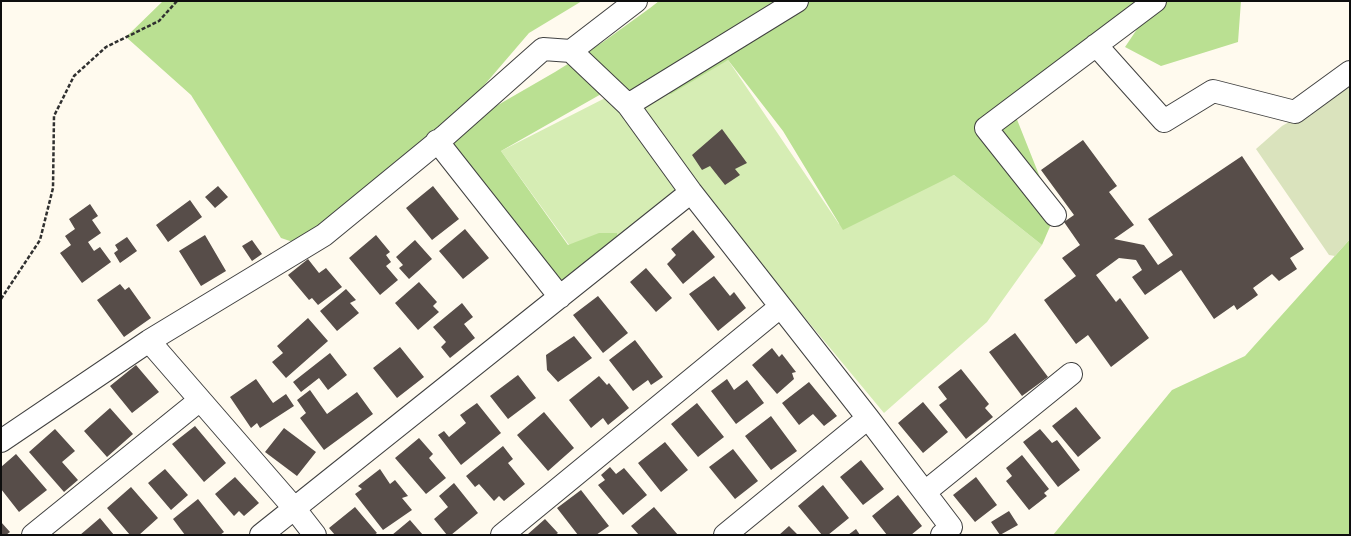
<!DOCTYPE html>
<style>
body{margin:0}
#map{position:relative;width:1351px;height:536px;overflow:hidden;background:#fffaee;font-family:"IBM Plex Serif",serif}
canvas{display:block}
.frame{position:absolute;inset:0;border:2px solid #0e0e0e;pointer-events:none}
</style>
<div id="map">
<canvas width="1351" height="536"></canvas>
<div class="frame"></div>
</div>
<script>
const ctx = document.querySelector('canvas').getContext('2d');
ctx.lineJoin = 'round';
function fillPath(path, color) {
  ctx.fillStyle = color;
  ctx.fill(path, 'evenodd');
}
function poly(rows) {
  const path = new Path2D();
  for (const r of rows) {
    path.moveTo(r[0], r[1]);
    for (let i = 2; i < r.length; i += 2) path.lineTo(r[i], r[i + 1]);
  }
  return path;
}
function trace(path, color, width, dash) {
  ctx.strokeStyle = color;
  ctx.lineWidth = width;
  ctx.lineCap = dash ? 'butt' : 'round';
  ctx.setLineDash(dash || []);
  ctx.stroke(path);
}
fillPath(poly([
 [728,60,839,224,954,175,1042,245,987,322,884,413,762,266,691,192,638,234,569,245,501,151,615,93]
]), '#d6edb4');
fillPath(poly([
 [163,1,582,1,529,33,432,146,299,244,281,238,191,95,126,37],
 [659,1,1155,1,1014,112,1055,215,1042,245,954,175,843,230,783,131,728,60,671,94,610,89,501,151,568,245,599,233,617,233,618,251,563,290,446,135,555,72,603,42,650,8],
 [1156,1,1241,1,1238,42,1161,66,1125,47],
 [1350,239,1350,535,1053,535,1172,390,1245,356]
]), '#bae092');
fillPath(poly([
 [1350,87,1350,239,1335,256,1329,255,1256,149,1282,126]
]), '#dae3bd');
fillPath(poly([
 [722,129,747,163,735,169,740,175,725,185,710,166,702,170,692,155],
 [1083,140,1117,186,1109,192,1134,225,1114,239,1144,245,1158,265,1173,255,1148,219,1242,156,1304,249,1290,258,1297,269,1279,281,1272,274,1253,288,1258,295,1237,310,1234,305,1214,319,1181,270,1145,295,1132,277,1142,270,1136,260,1119,258,1096,275,1116,302,1120,298,1149,338,1111,367,1088,335,1076,344,1044,300,1076,276,1062,258,1080,245,1064,222,1074,215,1041,170],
 [218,186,228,197,215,208,205,197],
 [433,186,459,219,432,240,406,208],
 [190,200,202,217,168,242,156,225],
 [90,204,98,216,92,220,101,233,88,242,94,251,100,247,111,262,82,283,60,253,71,245,65,236,75,229,69,219],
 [465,229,489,258,463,279,439,251],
 [693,230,715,257,683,284,667,264,676,255,671,249],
 [205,235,226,271,201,286,179,251],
 [376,235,390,252,386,255,391,262,386,266,398,280,380,295,349,258],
 [127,237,137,251,120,263,114,253,118,250,115,245],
 [252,240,262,254,252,261,242,246],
 [415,240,432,259,409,279,399,268,403,265,396,257],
 [308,259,319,273,326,268,342,287,318,305,312,298,309,300,288,275],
 [646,268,672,298,656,312,630,282],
 [714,276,730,296,734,292,746,308,718,331,689,294],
 [419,282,437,302,433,306,439,312,418,330,395,303],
 [120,284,125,290,129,287,151,318,124,337,97,300],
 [346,289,356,300,350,303,359,313,337,331,320,311],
 [598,296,628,333,603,353,573,315],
 [462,303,473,317,464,324,475,338,450,358,441,347,446,342,433,327],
 [308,318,328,341,286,378,272,362,283,353,277,346],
 [1015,333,1048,377,1022,396,989,352],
 [574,336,592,358,558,382,547,370,546,355],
 [635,340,663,377,651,385,648,380,633,391,609,360],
 [400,347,424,377,397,398,373,368],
 [772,348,779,357,782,354,796,372,792,373,794,379,777,394,752,365],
 [330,353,347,375,328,390,319,378,301,392,293,382],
 [136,365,159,392,132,413,110,386],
 [961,369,989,404,985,408,993,417,966,439,939,405,947,399,938,387],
 [518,375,536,398,508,419,490,396],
 [599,376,607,385,609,383,629,408,608,425,603,418,591,428,569,400],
 [256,379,273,403,286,394,294,406,260,428,257,423,251,428,230,397],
 [727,379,734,390,747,380,764,403,736,424,711,391],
 [809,382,837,416,824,426,813,414,799,425,782,403],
 [310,390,327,414,357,392,373,414,324,450,300,418,306,413,297,400],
 [923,402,948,432,923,453,898,423],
 [477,403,501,433,461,465,438,435,444,431,449,437,466,423,460,415],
 [697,403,724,437,698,457,671,424],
 [1076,407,1101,438,1078,457,1052,426],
 [110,408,133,434,107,457,84,431],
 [544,412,574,448,548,471,517,435],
 [771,416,797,451,771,470,745,436],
 [195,426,226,463,204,482,172,444],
 [284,428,316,452,297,476,265,452],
 [55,429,75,451,62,462,78,480,64,492,29,452],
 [1040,429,1052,443,1057,440,1080,470,1058,487,1023,442],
 [419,438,433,454,429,458,446,478,426,494,395,458],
 [665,442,688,470,661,492,638,463],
 [503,446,513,459,508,463,525,484,504,501,499,496,494,501,479,484,475,487,466,476],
 [733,449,758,481,735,499,709,467],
 [16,454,47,490,19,512,1,489,1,467],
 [1022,455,1049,489,1044,493,1047,496,1029,510,1006,481,1012,476,1006,468],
 [861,460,884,489,863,505,840,477],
 [610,467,616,474,624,468,647,495,623,515,598,485,605,480,601,475],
 [165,469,188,495,171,510,148,483],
 [380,469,390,484,395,480,408,496,402,498,412,510,383,530,355,494,362,489,358,486],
 [235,477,259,503,244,516,239,511,234,516,215,494],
 [976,477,997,505,975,522,953,495],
 [454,483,478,513,451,535,447,535,434,519,448,507,439,496],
 [823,485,849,518,828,535,822,535,798,506],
 [131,487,158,518,139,535,130,535,107,508],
 [581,490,609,526,596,535,578,535,557,508],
 [898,495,922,526,911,535,887,535,872,516],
 [198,499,224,532,220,535,185,535,173,519],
 [355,507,377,533,374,535,335,535,329,528],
 [654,507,678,535,639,535,631,526],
 [1009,511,1018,525,1000,535,991,522],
 [100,518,114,535,80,535],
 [545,519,558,533,555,535,529,535,528,534],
 [410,520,423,535,392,535],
 [1,522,10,532,6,535,1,535],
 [789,526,798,535,779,535],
 [856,529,860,535,848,535]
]), '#574d49');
const minor = poly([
 [1096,45,1164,121,1213,91,1295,112,1350,72],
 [571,51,636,1],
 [628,105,797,1],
 [437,141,560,297],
 [1055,215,986,128,1155,1],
 [149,341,294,508,315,535],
 [1,441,149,341,324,235,446,135,543,49,571,51,628,105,691,192,868,418,951,527,942,535],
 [925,492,1071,374],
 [33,535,200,400],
 [261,535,691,192],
 [502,535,780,307],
 [725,535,868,418]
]);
trace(minor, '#414141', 24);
trace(poly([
 [1,299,40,240,53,188,54,116,74,76,106,47,159,21,177,1]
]), '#303030', 2.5, [4, 2]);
trace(minor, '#fff', 22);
</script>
